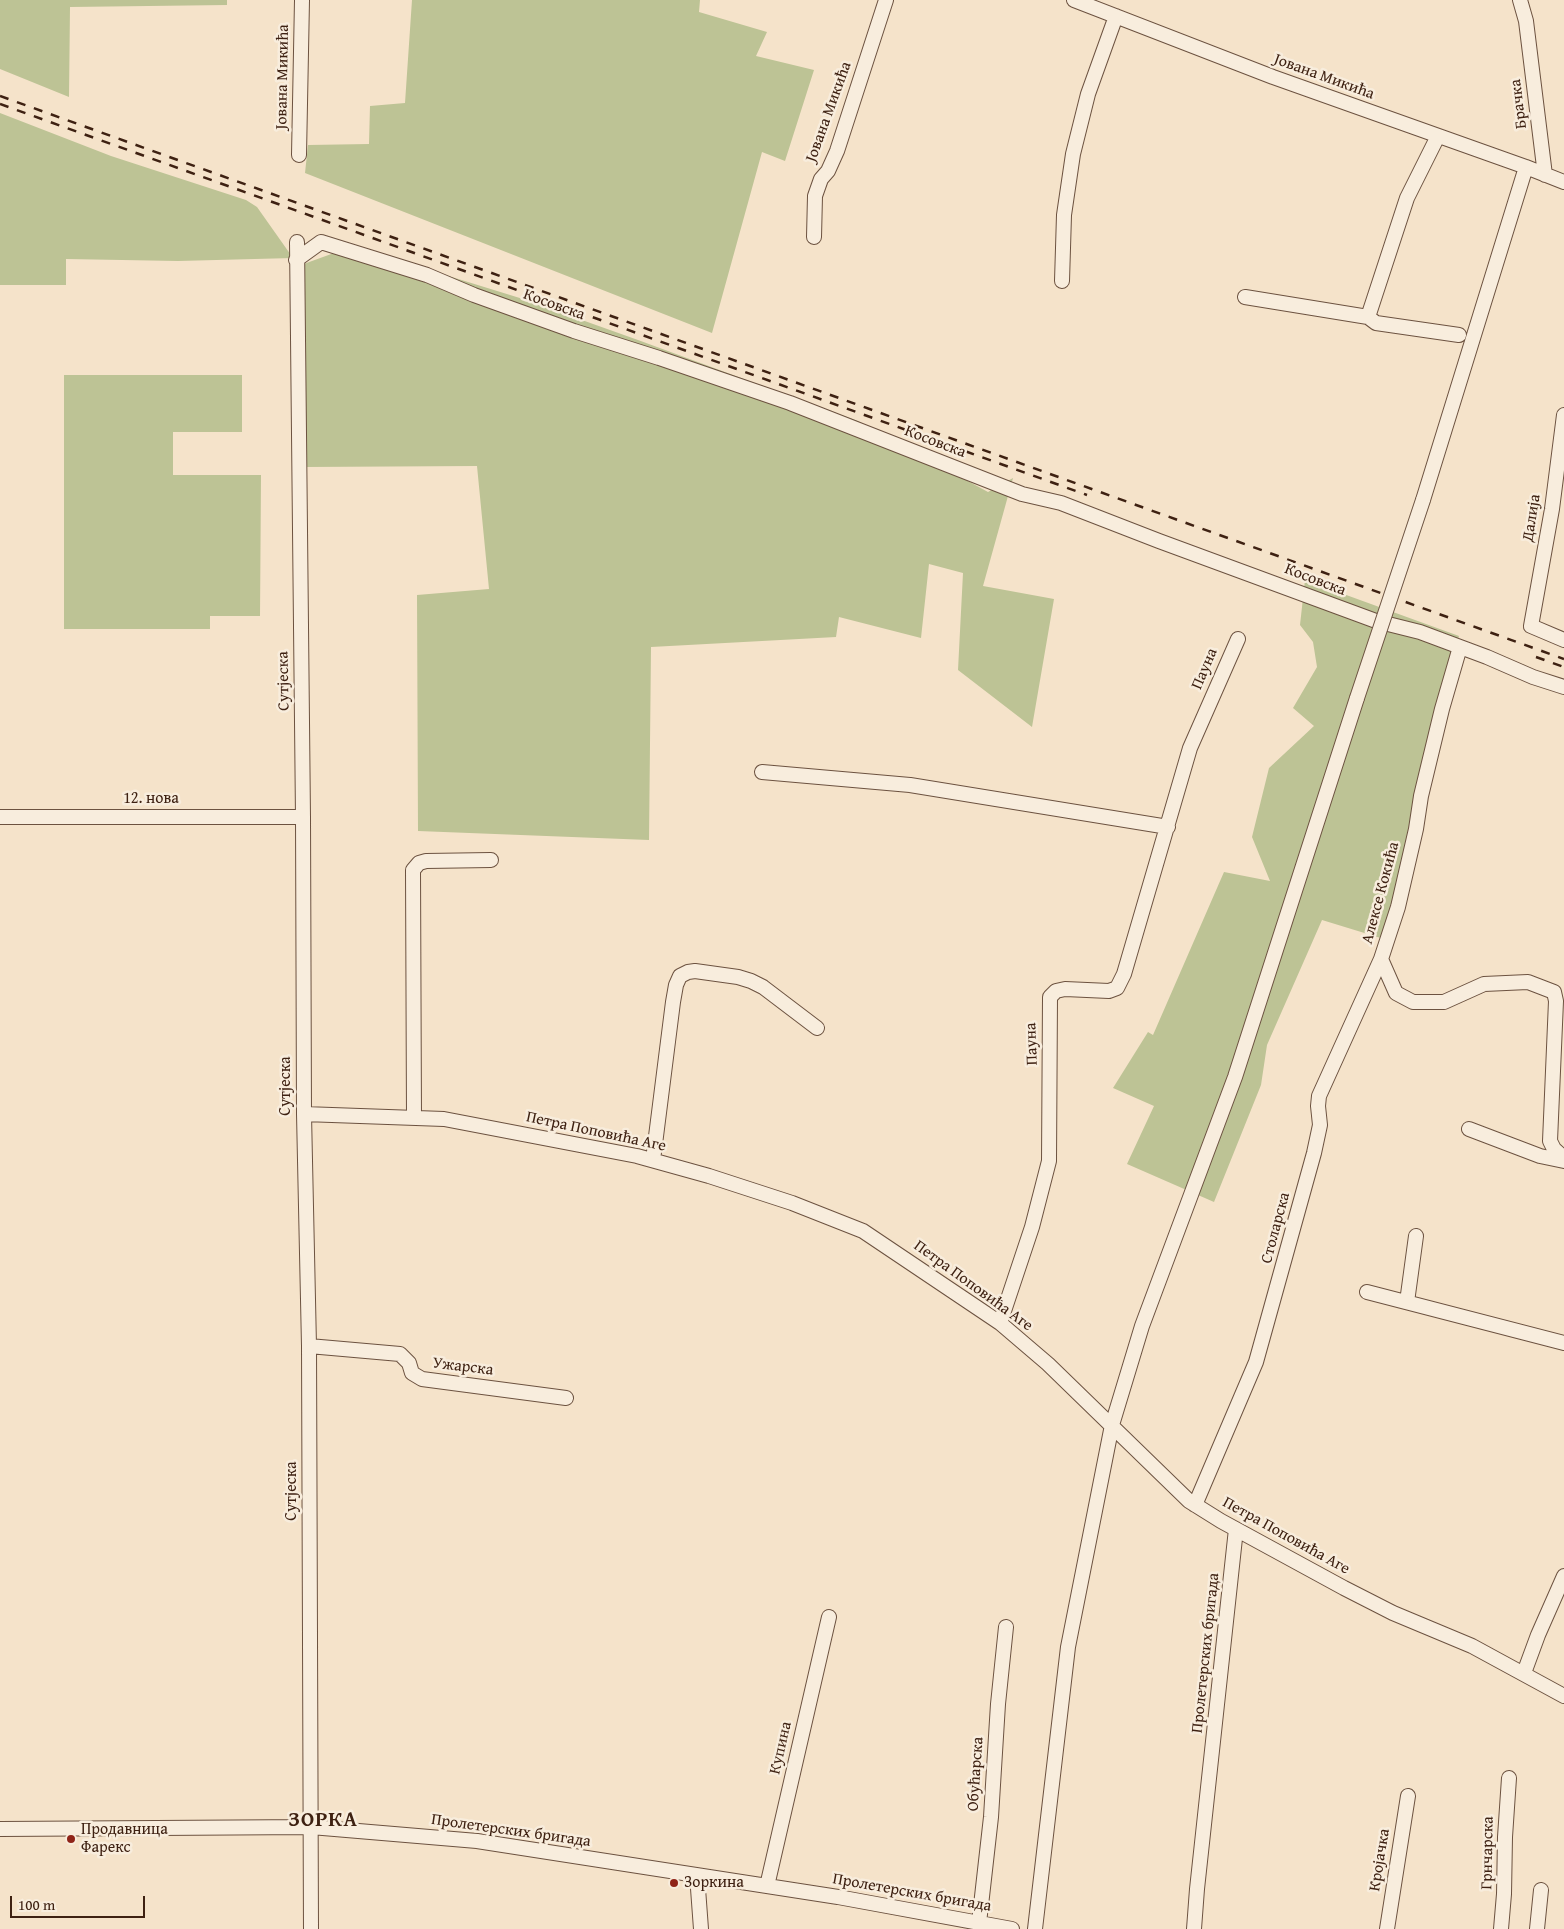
<!DOCTYPE html>
<meta charset="utf-8">
<style>
body{margin:0}
#map{position:relative;width:1564px;height:1929px;overflow:hidden;background:#f5e3ca;font-family:"Gentium Book Plus",serif}
canvas{display:block}
.scale{position:absolute;left:10px;top:1896px;width:135px;height:22px;box-sizing:border-box;border:2px solid #3e2112;border-top:0;padding-left:6px;font-size:15px;line-height:18px;white-space:nowrap;color:#3e2112;-webkit-text-stroke:4px #f8eddd;paint-order:stroke}
</style>
<div id="map">
<canvas width="1564" height="1929"></canvas>
<div class="scale">100 m</div>
</div>
<script>
const ctx = document.querySelector('canvas').getContext('2d');
ctx.lineJoin = 'round';
function fillPath(path, color) {
  ctx.fillStyle = color;
  ctx.fill(path, 'evenodd');
}
function poly(rows) {
  const path = new Path2D();
  for (const r of rows) {
    path.moveTo(r[0], r[1]);
    for (let i = 2; i < r.length; i += 2) path.lineTo(r[i], r[i + 1]);
  }
  return path;
}
function trace(path, color, width, dash) {
  ctx.strokeStyle = color;
  ctx.lineWidth = width;
  ctx.lineCap = dash ? 'butt' : 'round';
  ctx.setLineDash(dash || []);
  ctx.stroke(path);
}
function drawText(font, color, halo, rows, align = 'center') {
  ctx.font = font + ' "Gentium Book Plus",serif';
  ctx.lineWidth = 5;
  ctx.setLineDash([]);
  ctx.textBaseline = 'middle';
  ctx.strokeStyle = halo;
  ctx.fillStyle = color;
  for (const [text, x, y, turn = 0] of rows) {
    ctx.save();
    ctx.translate(x, y);
    ctx.rotate((+turn || 0) * Math.PI / 180);
    ctx.textAlign = isNaN(turn) ? turn : align;
    if (halo) ctx.strokeText(text, 0, 0);
    ctx.fillText(text, 0, 0);
    ctx.restore();
  }
}
fillPath(poly([
 [0,0,227,0,227,5,70,7,69,97,0,69],
 [412,0,700,0,699,12,767,32,756,56,814,70,785,161,762,152,712,333,305,173,308,145,369,144,370,106,405,103],
 [0,113,111,156,246,200,257,207,293,258,178,261,66,259,66,285,0,285],
 [334,253,413,265,523,299,638,340,858,421,988,492,1013,478,983,586,1054,599,1032,727,958,670,963,573,929,564,921,638,839,617,836,637,651,647,649,840,418,831,417,595,489,589,477,466,304,467,301,265],
 [64,375,242,375,242,432,173,432,173,475,261,475,260,616,210,616,210,629,64,629],
 [1305,580,1459,636,1432,720,1408,849,1384,939,1322,920,1267,1045,1261,1085,1214,1202,1127,1164,1154,1106,1113,1088,1148,1032,1153,1035,1224,872,1270,881,1252,837,1269,768,1314,726,1293,708,1317,667,1313,642,1300,625]
]), '#bdc395');
const minor = poly([
 [1074,0,1273,77,1526,167,1564,182],
 [1520,0,1526,21,1545,175],
 [299,155,302,0],
 [814,237,815,196,821,179,828,171,837,151,886,0],
 [297,242,303,817,304,1114,309,1346,311,1929],
 [296,260,321,242,427,275,474,295,574,331,659,358,790,403,1022,494,1061,503,1159,541,1376,621,1420,632,1487,657,1533,677,1564,687],
 [1062,281,1064,215,1073,154,1088,94,1116,16],
 [1245,297,1368,317,1376,323,1459,335],
 [1368,317,1407,198,1438,136],
 [1564,415,1552,509,1531,626,1564,640],
 [1423,500,1526,167],
 [762,772,910,785,1168,827],
 [0,817,303,817],
 [1381,959,1396,993,1413,1002,1444,1002,1484,984,1528,982,1554,992,1556,1001,1550,1141,1554,1149,1564,1158],
 [304,1114,444,1119,637,1156,709,1176,792,1203,863,1231,1000,1323,1048,1364,1189,1501,1221,1521,1344,1588,1393,1613,1472,1646,1564,1696],
 [414,1118,413,870,419,863,426,861,491,860],
 [1469,1129,1540,1156,1564,1161],
 [653,1160,673,1002,676,985,680,976,688,972,695,971,738,977,751,981,763,987,817,1028],
 [1367,1292,1564,1343],
 [1407,1302,1416,1236],
 [1000,1323,1032,1227,1049,1161,1050,997,1056,991,1065,989,1109,991,1117,988,1124,974,1190,748,1238,639],
 [309,1346,400,1354,409,1363,412,1373,422,1379,566,1398],
 [1195,1505,1256,1362,1314,1153,1320,1125,1318,1106,1319,1096,1381,959,1398,907,1416,829,1421,796,1442,709,1460,647],
 [1524,1673,1538,1635,1564,1576],
 [0,1829,311,1827,477,1841,838,1897,1012,1929],
 [697,1875,701,1929],
 [767,1886,829,1617],
 [979,1923,991,1817,998,1704,1006,1627],
 [1035,1929,1068,1647,1112,1425,1142,1326,1235,1077,1357,698],
 [1194,1929,1197,1889,1236,1529],
 [1387,1929,1408,1796],
 [1501,1929,1504,1894,1505,1837,1509,1778],
 [1537,1929,1541,1890]
]);
trace(minor, '#6c5240', 16);
trace(minor, '#f8eddd', 14);
trace(poly([
 [0,96,1564,659],
 [0,104,1087,495],
 [1536,657,1564,667]
]), '#3e2112', 2.5, [9, 9]);
const minorBridge = poly([
 [1357,698,1423,500]
]);
trace(minorBridge, '#6c5240', 16, []);
trace(minorBridge, '#f8eddd', 14);
for (const [x, y, r, color] of [
 [71,1839,5,"#8f2418"],
 [674,1883,5,"#8f2418"]
]) {
  const dot = new Path2D();
  dot.arc(x, y, r, 0, 2 * Math.PI);
  ctx.fillStyle = color;
  ctx.fill(dot);
  trace(dot, '#f8eddd', 2);
}
drawText('16px', '#3e2112', '#f8eddd', [
 ["Јована Микића",283,77,-89],
 ["Јована Микића",1324,77,20],
 ["Брачка",1519,104,-97],
 ["Јована Микића",829,112,-70],
 ["Косовска",554,305,20],
 ["Косовска",935,442,21],
 ["Далија",1532,518,-81],
 ["Косовска",1315,580,21],
 ["Пауна",1205,669,-67],
 ["Сутјеска",284,681,-91],
 ["12. нова",151,799],
 ["Алексе Кокића",1381,893,-75],
 ["Пауна",1032,1044,-92],
 ["Сутјеска",286,1086,-90],
 ["Петра Поповића Аге",596,1132,12],
 ["Столарска",1276,1228,-75],
 ["Петра Поповића Аге",973,1286,36],
 ["Ужарска",463,1367,7],
 ["Сутјеска",292,1491,-90],
 ["Петра Поповића Аге",1286,1536,29],
 ["Пролетерских бригада",1206,1653,-84],
 ["Купина",781,1748,-77],
 ["Обућарска",976,1774,-86],
 ["Пролетерских бригада",511,1831,8],
 ["Грнчарска",1488,1853,-89],
 ["Кројачка",1380,1860,-81],
 ["Пролетерских бригада",912,1893,10]
]);
drawText('16px', '#3e2112', '#f8eddd', [
 ["Продавница",81,1830],
 ["Фарекс",81,1848],
 ["Зоркина",684,1883]
], 'left');
ctx.letterSpacing = '1px';
drawText('bold 21px', '#3e2112', '#f8eddd', [
 ["ЗОРКА",323,1821]
]);
ctx.letterSpacing = '0px';
</script>
